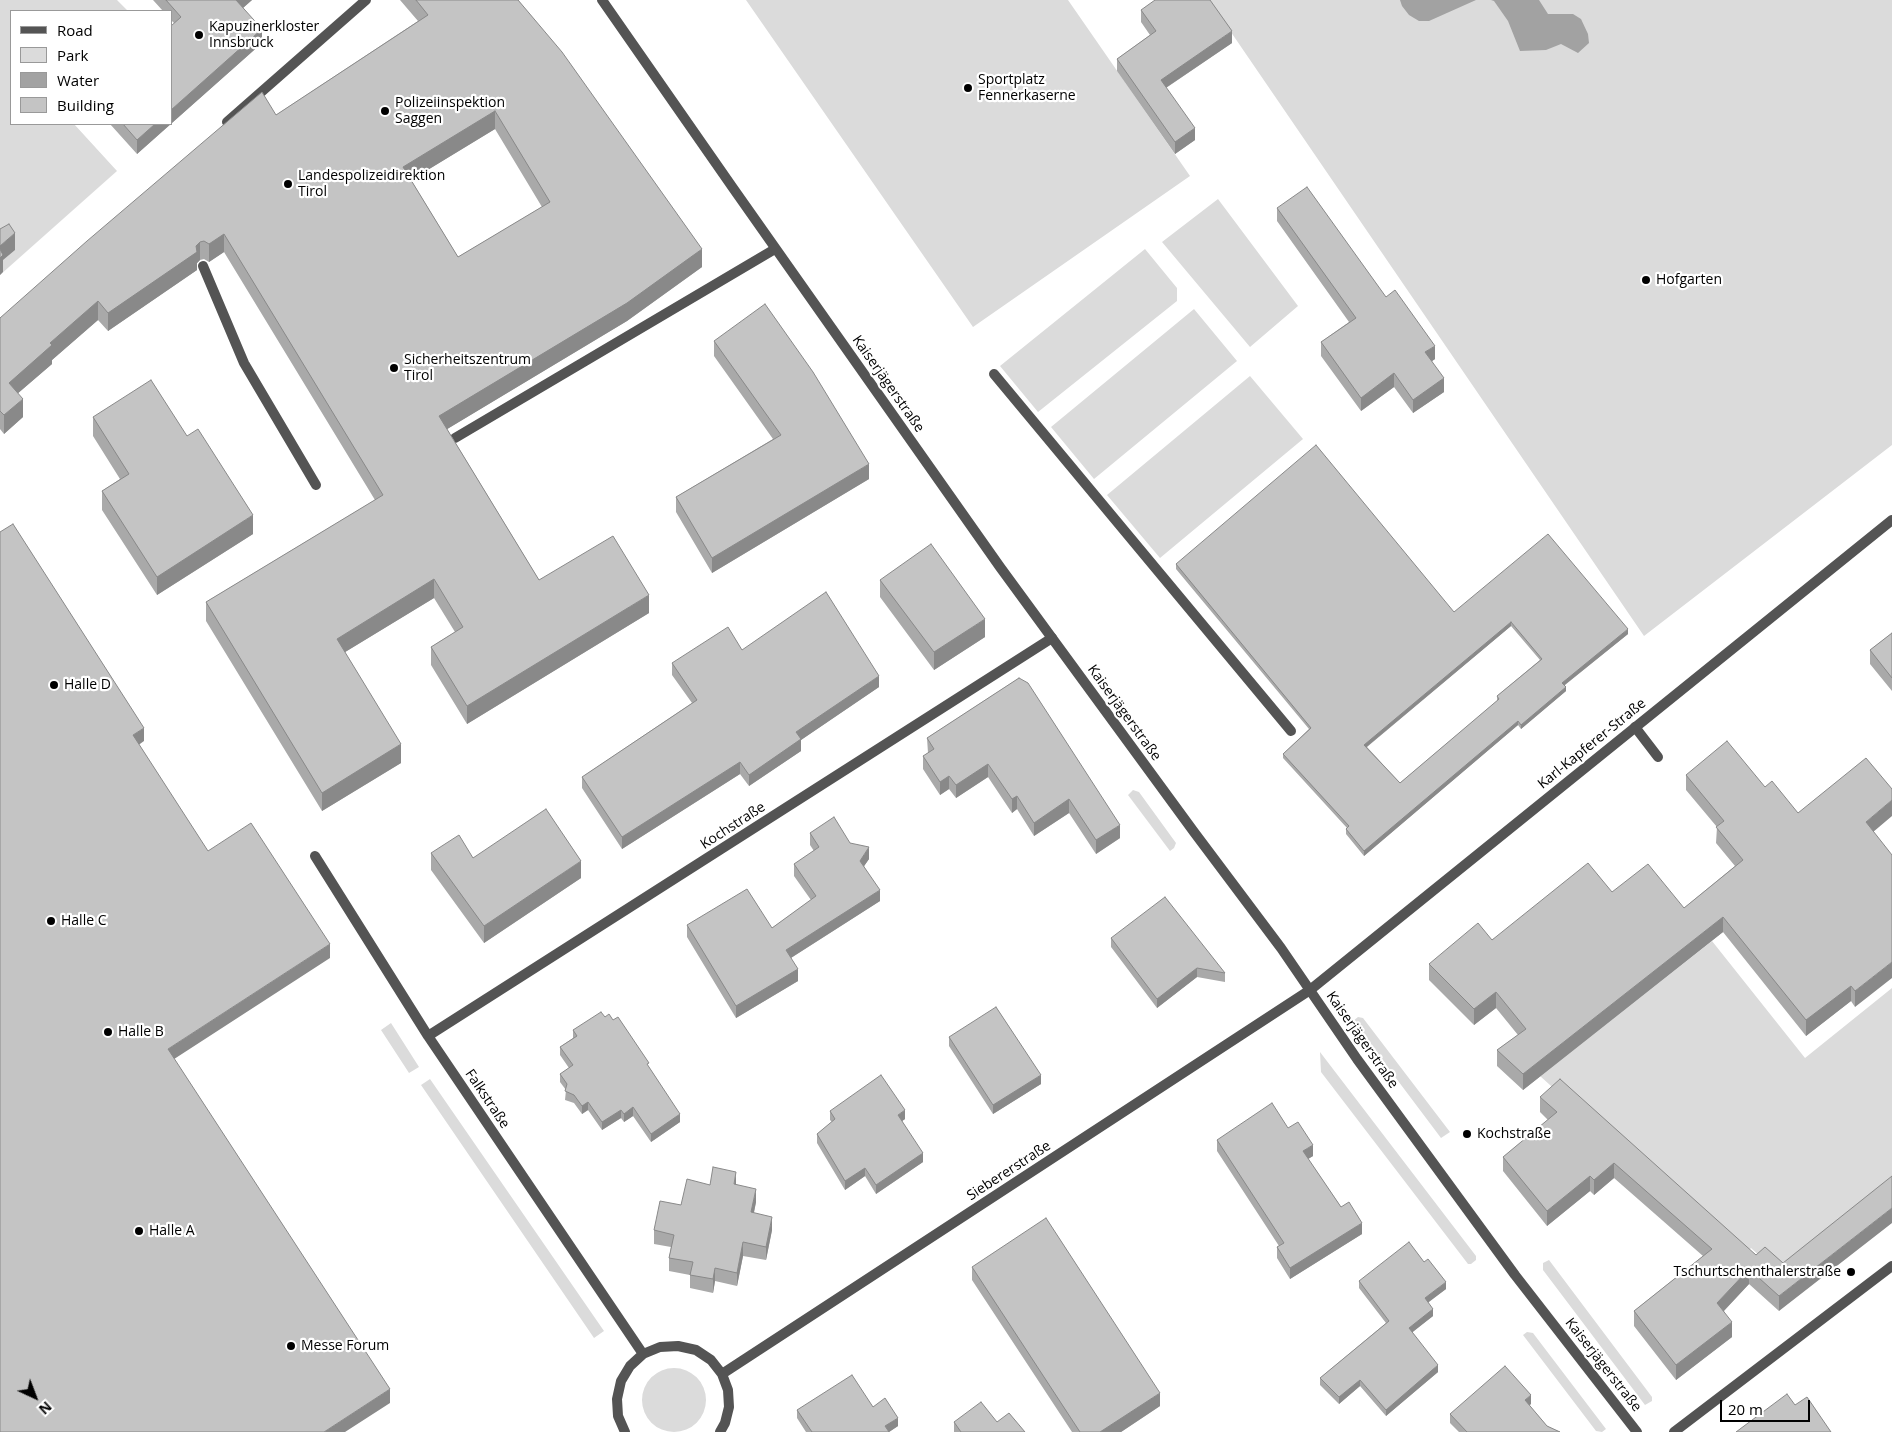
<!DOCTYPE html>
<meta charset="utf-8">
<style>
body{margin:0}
#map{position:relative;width:1892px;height:1432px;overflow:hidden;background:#fff;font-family:"Open Sans",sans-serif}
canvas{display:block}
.legend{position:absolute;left:10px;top:10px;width:162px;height:115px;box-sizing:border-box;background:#fff;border:1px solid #999;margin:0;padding:6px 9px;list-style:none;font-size:15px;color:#000}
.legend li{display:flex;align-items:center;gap:10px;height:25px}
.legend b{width:25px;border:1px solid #999}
.north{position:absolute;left:10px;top:1372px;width:50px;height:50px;-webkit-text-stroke:4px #fff;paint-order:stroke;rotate:137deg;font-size:14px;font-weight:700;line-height:20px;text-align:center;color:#000}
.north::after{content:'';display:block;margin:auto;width:18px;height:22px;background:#000;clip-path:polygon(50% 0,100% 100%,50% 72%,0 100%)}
.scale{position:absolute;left:1720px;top:1400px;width:90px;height:22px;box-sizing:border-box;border:2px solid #000;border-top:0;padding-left:6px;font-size:15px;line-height:18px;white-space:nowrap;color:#000;-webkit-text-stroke:4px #fff;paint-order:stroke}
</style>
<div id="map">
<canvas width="1892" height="1432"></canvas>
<ul class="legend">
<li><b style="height:6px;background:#545454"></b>Road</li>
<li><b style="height:14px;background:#dbdbdb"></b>Park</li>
<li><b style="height:14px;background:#a2a2a2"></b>Water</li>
<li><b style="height:14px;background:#c4c4c4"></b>Building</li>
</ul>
<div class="north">N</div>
<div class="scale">20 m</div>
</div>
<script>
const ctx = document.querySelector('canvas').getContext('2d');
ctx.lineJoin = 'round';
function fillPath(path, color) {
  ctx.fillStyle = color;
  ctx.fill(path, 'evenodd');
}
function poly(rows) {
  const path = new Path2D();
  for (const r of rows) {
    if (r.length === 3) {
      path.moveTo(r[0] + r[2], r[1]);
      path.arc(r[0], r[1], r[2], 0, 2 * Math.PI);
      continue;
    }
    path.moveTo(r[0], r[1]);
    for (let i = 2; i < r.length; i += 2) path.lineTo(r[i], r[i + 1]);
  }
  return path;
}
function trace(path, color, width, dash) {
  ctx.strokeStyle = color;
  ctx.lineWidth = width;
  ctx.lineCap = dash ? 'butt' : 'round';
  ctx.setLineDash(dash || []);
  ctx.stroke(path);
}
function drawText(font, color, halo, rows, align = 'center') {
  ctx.font = font + ' "Open Sans",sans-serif';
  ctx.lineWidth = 4.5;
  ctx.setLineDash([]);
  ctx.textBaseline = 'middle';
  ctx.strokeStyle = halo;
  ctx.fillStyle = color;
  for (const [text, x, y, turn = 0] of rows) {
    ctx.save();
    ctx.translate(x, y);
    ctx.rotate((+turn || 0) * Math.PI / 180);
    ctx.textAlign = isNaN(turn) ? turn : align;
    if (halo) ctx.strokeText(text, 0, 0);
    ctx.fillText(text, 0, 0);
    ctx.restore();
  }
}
fillPath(poly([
 [0,0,117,0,128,11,11,11,11,124,74,124,117,171,0,275],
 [746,0,1068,0,1190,176,973,327],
 [1209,0,1892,0,1892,445,1644,636],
 [1218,199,1298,306,1250,347,1162,242],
 [1145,249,1177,288,1177,301,1038,412,1000,366],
 [1194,309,1237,361,1094,479,1051,427],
 [1250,376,1303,439,1160,558,1107,495],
 [1133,790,1139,792,1176,843,1174,848,1170,851,1128,795],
 [1712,941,1805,1058,1892,988,1892,1178,1783,1278,1751,1248,1742,1258,1540,1076],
 [1358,1017,1363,1018,1450,1132,1441,1138,1353,1021],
 [391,1023,419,1067,409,1073,381,1030],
 [1320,1052,1476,1256,1476,1260,1471,1264,1468,1264,1321,1072],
 [430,1079,604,1331,594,1338,421,1085],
 [1549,1260,1652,1397,1652,1401,1645,1405,1543,1270,1543,1263],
 [1527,1332,1533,1333,1606,1429,1602,1432,1596,1431,1523,1335],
 [674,1400,32]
]), '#dbdbdb');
fillPath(poly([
 [1400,0,1476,0,1429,21,1419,21,1409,15,1402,6],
 [1491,0,1539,0,1548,14,1573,14,1581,19,1588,34,1589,43,1578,53,1561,44,1546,50,1520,51,1508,21,1494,1]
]), '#a2a2a2');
trace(poly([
 [203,266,244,363,316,485],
 [994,374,1291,731],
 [455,438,775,249],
 [1635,727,1658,757]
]), '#545454', 10);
trace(poly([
 [227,122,366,0],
 [315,856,428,1036,643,1354],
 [428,1036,1052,638],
 [722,1374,1310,990,1892,520],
 [625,1432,618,1416,617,1399,621,1381,630,1366,643,1354,660,1347,678,1346,696,1350,711,1360,722,1374,728,1390,729,1407,725,1423,720,1432]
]), '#545454', 10);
trace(poly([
 [602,0,733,188,1000,567,1194,832,1281,948,1357,1059,1515,1275,1637,1432],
 [1674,1432,1892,1266]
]), '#545454', 10);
fillPath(poly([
 [153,0,252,0,243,8,262,43,137,154,110,124,171,124,174,23,171,20,171,11,163,11],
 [400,0,518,0,702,267,627,321,447,429,539,580,649,613,467,724,431,665,431,647,455,632,434,598,345,652,401,763,322,811,206,621,206,602,375,500,224,252,209,262,204,259,200,260,197,263,197,270,108,331,98,320,52,360,52,364,18,393,23,417,4,434,0,429,0,318,276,115,418,21],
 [495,129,542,207,458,257,411,180],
 [1141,10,1232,43,1166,88,1195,140,1175,154,1117,71,1117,59,1150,35,1141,22],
 [1277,208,1386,297,1435,359,1432,361,1444,392,1413,413,1394,387,1361,411,1321,356,1321,342,1349,322,1277,221],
 [714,341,869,479,712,573,676,512,676,497,773,439,714,356],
 [93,417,187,436,253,534,157,595,102,510,102,491,120,479,93,436],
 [1176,564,1454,612,1628,634,1565,685,1566,691,1521,729,1518,725,1364,856,1346,834,1346,829,1347,828,1283,758,1283,754,1309,729,1176,569],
 [1511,626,1540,660,1497,696,1497,701,1400,783,1367,747],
 [880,580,985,637,934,670,880,597],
 [1892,633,1892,691,1870,664,1870,650],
 [742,650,879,687,801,740,801,751,749,786,740,774,622,849,582,788,582,777,692,703,672,675,672,663],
 [1019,678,1120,838,1096,854,1069,813,1034,836,1017,809,1012,813,988,777,956,798,949,789,940,795,923,769,923,756,928,753,927,738],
 [1686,775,1765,787,1798,813,1873,831,1855,1007,1851,1001,1806,1036,1723,932,1523,1090,1497,1066,1497,1050,1518,1035,1496,1008,1474,1025,1429,980,1429,964,1612,892,1684,908,1735,866,1716,843,1717,827,1686,790],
 [810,833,850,843,869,859,864,866,880,901,791,958,798,981,736,1018,687,937,687,925,772,928,811,900,794,876,794,864,814,851,810,845],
 [431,853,473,858,581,878,484,943,431,870],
 [1111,938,1225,973,1225,982,1197,977,1157,1008,1111,947],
 [605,1017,649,1068,680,1122,651,1142,633,1116,624,1122,621,1118,602,1130,588,1110,582,1114,574,1103,565,1100,566,1090,560,1082,560,1074,569,1068,560,1055,560,1047,573,1038,573,1030],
 [949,1037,1041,1084,993,1114,949,1046],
 [1540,1097,1756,1255,1783,1263,1779,1311,1749,1284,1724,1311,1732,1337,1676,1380,1634,1326,1634,1311,1703,1256,1614,1178,1594,1195,1590,1191,1547,1226,1503,1171,1503,1157,1548,1120,1540,1112],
 [830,1111,905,1119,902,1121,923,1162,876,1194,865,1176,845,1190,817,1143,817,1134,832,1122,830,1120],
 [1288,1128,1313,1156,1308,1159,1341,1207,1362,1234,1290,1279,1277,1258,1277,1247,1279,1246,1217,1151,1217,1140],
 [710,1185,736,1185,756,1202,754,1213,772,1230,766,1260,743,1256,737,1286,715,1281,713,1293,690,1288,690,1275,669,1271,669,1258,671,1247,654,1244,654,1230,681,1205],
 [972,1267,1160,1406,1121,1432,1072,1432,972,1280],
 [1359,1281,1446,1289,1428,1302,1433,1316,1412,1332,1438,1372,1386,1416,1360,1386,1339,1404,1320,1385,1320,1378,1386,1323,1359,1288],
 [1531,1404,1529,1405,1547,1426,1560,1432,1459,1432,1450,1423,1450,1414],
 [873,1407,898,1426,889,1432,806,1432,797,1418,797,1410],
 [954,1422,997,1422,1025,1432,954,1432]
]), '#a9a9a9');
fillPath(poly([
 [236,0,252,0,236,14],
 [262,29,262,43,137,154,137,140,155,124,171,124,171,110],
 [1232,31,1232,43,1161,91,1161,80],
 [495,111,495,129,403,185,403,167],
 [1195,128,1195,140,1175,154,1175,142],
 [15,233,15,250,3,260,3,272,0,275,0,246],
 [224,234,224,252,209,262,209,244],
 [200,242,200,260,197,263,197,270,108,331,108,313,196,246],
 [702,249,702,267,627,321,439,434,439,416],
 [98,301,98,320,52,360,52,364,9,401,9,383,50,343],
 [1435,346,1435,359,1425,366,1425,352],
 [1394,373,1394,387,1361,411,1361,398],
 [1444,378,1444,392,1413,413,1413,400],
 [23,399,23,417,4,434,4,415],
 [869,464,869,479,712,573,712,558],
 [253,515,253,534,157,595,157,577],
 [434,579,434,598,337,657,337,639],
 [649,595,649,613,467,724,467,706],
 [985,619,985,637,934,670,934,652],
 [1511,622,1511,626,1364,749,1364,745],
 [1628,629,1628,634,1562,687,1562,683],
 [879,676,879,687,801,740,801,751,749,786,749,775,796,732],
 [1566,687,1566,691,1521,729,1521,725],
 [1518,721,1518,725,1364,856,1364,851],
 [144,728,144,741,133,749,133,735],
 [401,744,401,763,322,811,322,793],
 [740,762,740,774,622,849,622,837],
 [988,764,988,777,956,798,956,785],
 [949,776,949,789,940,795,940,782],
 [1017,796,1017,809,1012,813,1012,799],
 [1069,799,1069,813,1034,836,1034,823],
 [1892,800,1892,816,1866,838,1866,822],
 [1120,825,1120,838,1096,854,1096,840],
 [869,847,869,859,860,872,860,861],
 [581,861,581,878,484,943,484,926],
 [880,890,880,901,786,961,786,950],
 [1723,917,1723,932,1523,1090,1523,1074],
 [330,944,330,958,168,1063,168,1049],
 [1892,962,1892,978,1855,1007,1855,991],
 [1197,968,1197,977,1157,1008,1157,999],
 [798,969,798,981,736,1018,736,1006],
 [1851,986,1851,1001,1806,1036,1806,1020],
 [1496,992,1496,1008,1474,1025,1474,1009],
 [1041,1075,1041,1084,993,1114,993,1105],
 [588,1102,588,1110,582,1114,582,1106],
 [633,1107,633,1116,624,1122,624,1114],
 [621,1110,621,1118,602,1130,602,1122],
 [905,1110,905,1119,898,1124,898,1115],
 [680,1114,680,1122,651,1142,651,1134],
 [1313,1145,1313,1156,1303,1162,1303,1151],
 [923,1153,923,1162,876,1194,876,1185],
 [1614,1163,1614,1178,1594,1195,1594,1180],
 [865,1168,865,1176,845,1190,845,1181],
 [736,1172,736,1186,734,1184],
 [1590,1176,1590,1191,1547,1226,1547,1211],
 [756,1189,756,1202,751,1225,751,1212],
 [1892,1208,1892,1223,1779,1311,1779,1296],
 [772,1217,772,1230,766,1260,766,1247],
 [1362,1223,1362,1234,1290,1279,1290,1268],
 [743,1242,743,1256,737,1286,737,1273],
 [715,1268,715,1281,713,1293,713,1279],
 [1749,1269,1749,1284,1717,1318,1717,1303],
 [1446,1282,1446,1289,1425,1305,1425,1298],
 [1433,1309,1433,1316,1409,1335,1409,1328],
 [1732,1322,1732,1337,1676,1380,1676,1365],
 [1438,1365,1438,1372,1386,1416,1386,1410],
 [1360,1380,1360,1386,1339,1404,1339,1397],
 [390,1389,390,1403,345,1432,324,1432],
 [1160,1393,1160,1406,1121,1432,1100,1432],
 [1531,1395,1531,1404,1525,1409,1525,1400],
 [898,1418,898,1426,889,1432,885,1426]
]), '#898989');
const building = poly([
 [166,0,236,0,262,29,171,110,171,26,181,17,166,0],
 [416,0,518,0,562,52,702,249,627,303,439,416,539,580,613,536,649,595,467,706,431,647,463,627,434,579,337,639,401,744,322,793,206,602,383,495,224,234,209,244,204,241,200,242,196,246,197,252,108,313,98,301,50,343,52,345,9,383,23,399,4,415,0,411,0,318,87,241,262,92,276,115,428,15,416,0],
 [495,111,550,202,458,257,403,167,495,111],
 [1155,0,1210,0,1232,31,1161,80,1195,128,1175,142,1117,59,1156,31,1141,10,1155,0],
 [123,124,155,124,137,140,123,124],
 [1307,187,1386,297,1395,290,1435,346,1425,352,1444,378,1413,400,1394,373,1361,398,1321,342,1356,318,1277,208,1307,187],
 [9,224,15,233,0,246,0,229,9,224],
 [0,249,3,255,0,258,0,249],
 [765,304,813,372,869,464,712,558,676,497,781,435,714,341,765,304],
 [151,380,187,436,198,429,253,515,157,577,102,491,129,474,93,417,151,380],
 [1316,445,1454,612,1548,534,1628,629,1562,683,1566,687,1521,725,1518,721,1364,851,1346,829,1349,826,1283,754,1311,728,1176,564,1316,445],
 [1511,622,1542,659,1497,696,1499,699,1400,783,1364,745,1511,622],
 [13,524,144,728,133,735,208,851,251,823,330,944,168,1049,390,1389,324,1432,0,1432,0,532,13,524],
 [931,544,985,619,934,652,880,580,931,544],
 [826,592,879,676,796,732,801,739,749,775,740,762,622,837,582,777,697,700,672,663,728,627,742,650,826,592],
 [1892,633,1892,678,1870,650,1892,633],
 [1019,678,1028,683,1120,825,1096,840,1069,799,1034,823,1017,796,1012,799,988,764,956,785,949,776,940,782,923,756,934,749,927,738,1019,678],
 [1727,741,1765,787,1772,781,1798,813,1866,758,1892,789,1892,800,1866,822,1892,855,1892,962,1855,991,1851,986,1806,1020,1723,917,1523,1074,1497,1050,1526,1029,1496,992,1474,1009,1429,964,1478,923,1492,940,1588,863,1612,892,1648,864,1684,908,1743,860,1716,827,1724,821,1686,775,1727,741],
 [546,809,581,861,484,926,431,853,459,835,473,858,546,809],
 [834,817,850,843,869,847,860,861,880,890,786,950,798,969,736,1006,687,925,747,889,772,928,816,896,794,864,819,847,810,833,834,817],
 [1165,897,1225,973,1197,968,1157,999,1111,938,1165,897],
 [996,1007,1041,1075,993,1105,949,1037,996,1007],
 [601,1012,605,1017,609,1014,613,1020,618,1017,649,1063,647,1064,680,1114,651,1134,633,1107,624,1114,621,1110,602,1122,588,1102,582,1106,574,1095,565,1091,567,1084,560,1074,573,1065,560,1047,577,1036,573,1030,601,1012],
 [881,1075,905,1110,898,1115,923,1153,876,1185,865,1168,845,1181,817,1134,835,1119,830,1111,881,1075],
 [1560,1079,1756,1255,1765,1247,1783,1263,1892,1176,1892,1208,1779,1296,1749,1269,1717,1303,1732,1322,1676,1365,1634,1311,1712,1249,1614,1163,1594,1180,1590,1176,1547,1211,1503,1157,1557,1112,1540,1097,1560,1079],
 [1272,1103,1288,1128,1298,1122,1313,1145,1303,1151,1341,1207,1349,1202,1362,1223,1290,1268,1277,1247,1284,1243,1217,1140,1272,1103],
 [713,1167,736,1172,734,1184,756,1189,751,1212,772,1217,766,1247,743,1242,737,1273,715,1268,713,1279,690,1275,693,1262,669,1258,674,1235,654,1230,660,1201,681,1205,687,1179,710,1185,713,1167],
 [1046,1218,1160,1393,1100,1432,1080,1432,972,1267,1046,1218],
 [1409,1242,1424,1262,1428,1259,1446,1282,1425,1298,1433,1309,1409,1328,1438,1365,1386,1410,1360,1380,1339,1397,1320,1378,1389,1321,1359,1281,1409,1242],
 [1505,1366,1531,1395,1525,1400,1547,1426,1560,1432,1467,1432,1450,1414,1505,1366],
 [852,1375,873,1407,885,1398,898,1418,885,1426,889,1432,812,1432,797,1410,852,1375],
 [1787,1394,1795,1405,1807,1397,1831,1432,1736,1432,1787,1394],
 [981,1402,997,1422,1009,1413,1025,1432,961,1432,954,1422,981,1402]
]);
fillPath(building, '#c4c4c4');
trace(building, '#898989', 1);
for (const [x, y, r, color] of [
 [199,35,5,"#000"],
 [968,88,5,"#000"],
 [385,111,5,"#000"],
 [288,184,5,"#000"],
 [1646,280,5,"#000"],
 [394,368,5,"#000"],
 [54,685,5,"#000"],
 [51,921,5,"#000"],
 [108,1032,5,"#000"],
 [1467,1134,5,"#000"],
 [139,1231,5,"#000"],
 [1851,1272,5,"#000"],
 [291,1346,5,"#000"]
]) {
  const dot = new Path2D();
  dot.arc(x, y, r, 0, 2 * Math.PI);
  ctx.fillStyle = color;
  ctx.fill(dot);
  trace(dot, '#fff', 2);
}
drawText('14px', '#000', '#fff', [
 ["Kapuzinerkloster",209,27],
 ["Innsbruck",209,43],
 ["Sportplatz",978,80],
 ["Fennerkaserne",978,96],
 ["Polizeiinspektion",395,103],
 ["Saggen",395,119],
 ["Landespolizeidirektion",298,176],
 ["Tirol",298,192],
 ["Hofgarten",1656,280],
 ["Sicherheitszentrum",404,360],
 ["Tirol",404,376],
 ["Halle D",64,685],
 ["Halle C",61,921],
 ["Halle B",118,1032],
 ["Kochstraße",1477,1134],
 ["Halle A",149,1231],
 ["Tschurtschenthalerstraße",1841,1272,"right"],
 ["Messe Forum",301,1346]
], 'left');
drawText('14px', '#000', '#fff', [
 ["Kaiserjägerstraße",888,384,55],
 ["Kaiserjägerstraße",1124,713,54],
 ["Karl-Kapferer-Straße",1592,744,-39],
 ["Kochstraße",733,826,-33],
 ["Kaiserjägerstraße",1362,1040,55],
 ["Falkstraße",487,1099,56],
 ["Siebererstraße",1009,1171,-33],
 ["Kaiserjägerstraße",1603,1365,52]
]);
</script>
